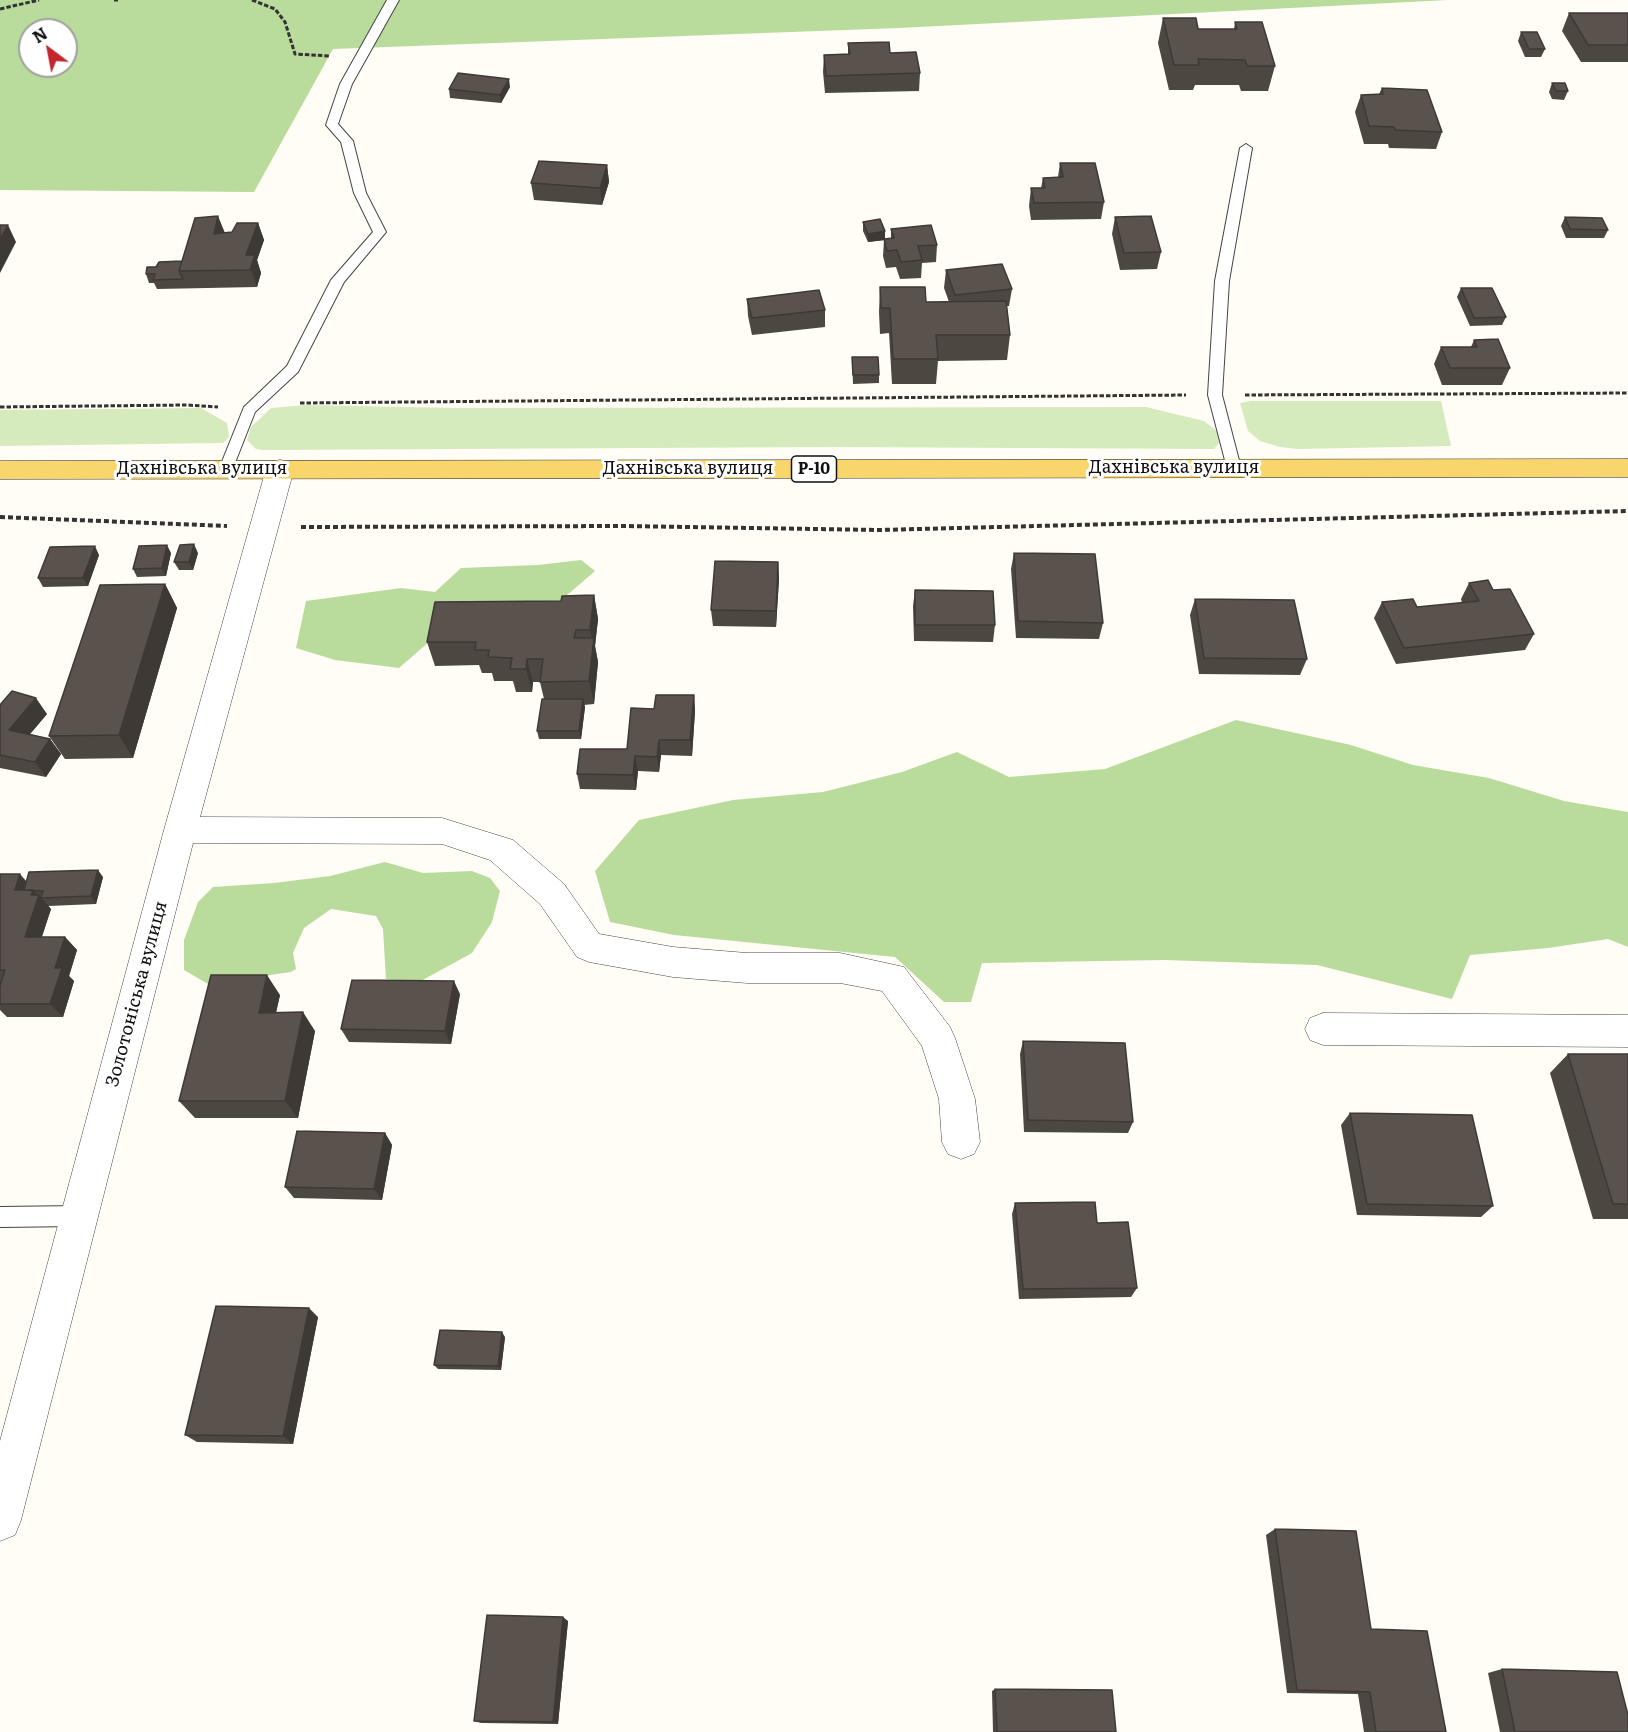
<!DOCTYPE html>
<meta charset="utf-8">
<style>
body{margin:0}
#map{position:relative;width:1628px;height:1732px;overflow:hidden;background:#fffdf5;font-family:Literata,serif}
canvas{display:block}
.north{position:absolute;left:18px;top:18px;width:60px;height:60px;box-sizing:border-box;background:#fff;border:2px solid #a0a0a0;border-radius:50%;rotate:328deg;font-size:16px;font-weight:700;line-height:24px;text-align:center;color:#111}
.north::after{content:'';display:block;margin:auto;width:21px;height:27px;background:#c4262e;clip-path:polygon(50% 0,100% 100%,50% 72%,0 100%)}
</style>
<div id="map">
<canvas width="1628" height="1732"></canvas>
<div class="north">N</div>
</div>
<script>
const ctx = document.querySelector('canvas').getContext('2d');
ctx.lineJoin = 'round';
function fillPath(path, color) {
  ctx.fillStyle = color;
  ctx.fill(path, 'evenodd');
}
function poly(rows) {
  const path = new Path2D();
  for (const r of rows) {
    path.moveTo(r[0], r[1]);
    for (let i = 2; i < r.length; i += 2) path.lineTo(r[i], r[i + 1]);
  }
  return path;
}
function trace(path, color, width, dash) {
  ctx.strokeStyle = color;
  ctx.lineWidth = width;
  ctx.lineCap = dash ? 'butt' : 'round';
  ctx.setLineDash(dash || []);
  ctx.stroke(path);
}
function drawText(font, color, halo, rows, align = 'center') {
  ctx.font = font + ' Literata,serif';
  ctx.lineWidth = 6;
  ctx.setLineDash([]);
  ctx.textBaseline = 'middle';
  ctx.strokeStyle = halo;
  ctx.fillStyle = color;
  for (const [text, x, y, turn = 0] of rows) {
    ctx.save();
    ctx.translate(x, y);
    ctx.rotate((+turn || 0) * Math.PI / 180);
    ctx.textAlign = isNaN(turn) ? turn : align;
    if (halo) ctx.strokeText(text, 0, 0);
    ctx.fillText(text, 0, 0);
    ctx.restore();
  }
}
fillPath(poly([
 [1251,401,1441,401,1451,446,1297,449,1280,447,1260,441,1248,431,1240,403],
 [305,405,459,408,1146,407,1204,421,1218,432,1220,442,1214,449,834,447,262,450,256,449,247,440,251,427,271,408],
 [201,408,227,423,229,437,223,443,0,446,0,410]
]), '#d5ebbd');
fillPath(poly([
 [0,0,1448,0,899,28,333,49,254,192,0,190],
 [30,30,66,30,66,66,30,66],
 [581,560,595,571,559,602,430,641,399,668,335,660,296,648,306,601,401,588,435,592,461,568,538,565],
 [1236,720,1351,745,1413,765,1489,778,1564,801,1628,812,1628,947,1608,939,1548,948,1470,955,1452,999,1317,965,1164,960,982,963,971,1002,944,1002,895,957,674,935,610,922,595,871,639,820,733,800,823,792,902,772,957,752,1009,777,1105,769],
 [385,862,423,873,472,871,490,878,500,891,492,922,472,953,419,982,386,979,383,929,376,916,331,909,304,928,293,953,296,969,291,972,208,984,184,970,184,940,198,902,213,887,274,883,330,876]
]), '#b9dc9c');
const service = poly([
 [387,0,399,0,352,84,338,124,353,141,366,193,386,232,344,282,298,372,255,412,231,473,221,473,219,469,244,407,287,366,331,280,373,232,354,193,341,142,326,125,340,84,387,0],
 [1246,144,1252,148,1229,281,1222,395,1241,468,1234,473,1227,468,1208,395,1215,281,1240,148,1246,144],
 [79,1206,86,1209,89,1216,86,1223,79,1226,0,1227,0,1207,79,1206]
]);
const minor = poly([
 [280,460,290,462,294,469,200,817,442,818,513,840,564,884,599,934,673,947,747,953,840,953,904,967,950,1027,955,1038,975,1099,980,1142,974,1154,961,1159,948,1154,942,1142,939,1099,922,1046,882,991,840,983,747,983,673,977,589,962,577,957,540,904,490,860,442,844,193,843,21,1520,15,1535,0,1541,0,1441,164,830,266,469,270,462,280,460],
 [1323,1013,1628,1015,1628,1047,1323,1045,1310,1040,1305,1029,1310,1018,1323,1013]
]);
const primary = poly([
 [1628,459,1628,477,0,479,0,461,1628,459]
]);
trace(service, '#444', 2);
trace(minor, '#444', 1);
trace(primary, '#222', 1);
trace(poly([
 [114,0,118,0],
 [252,0,275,9,285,22,295,54,329,56],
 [0,9,39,0],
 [1245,395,1628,393],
 [300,403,1186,395],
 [0,407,187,405,218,407]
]), '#333', 3, [4.5, 2]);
trace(poly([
 [0,517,227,526],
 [301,527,622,526,879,530,1628,511]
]), '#333', 4, [5, 3]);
fillPath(service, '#fff');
fillPath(minor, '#fff');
fillPath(primary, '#f9d66b');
fillPath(poly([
 [1569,13,1628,13,1628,62,1581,62,1562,31],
 [1163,18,1198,29,1234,29,1235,22,1275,66,1268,91,1241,91,1239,85,1195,85,1193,90,1169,90,1158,43],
 [1521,32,1545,49,1541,57,1525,57,1518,41],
 [848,43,920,73,919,91,825,93,823,72,824,55,848,54],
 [1552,83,1568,91,1564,100,1552,99,1549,92],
 [510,87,501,103,450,98,449,89],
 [1382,88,1442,132,1436,149,1389,148,1388,144,1364,144,1355,112,1361,95,1379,94],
 [1060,163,1104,202,1101,219,1031,220,1029,206,1031,188,1041,188,1043,178,1058,177],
 [607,165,609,182,602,205,534,200,531,183],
 [1115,217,1161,252,1157,269,1120,270,1112,234],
 [1565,217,1608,230,1604,238,1566,238,1561,226],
 [863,222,885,239,891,238,891,229,937,245,936,262,922,263,921,278,900,279,896,267,886,268,883,256,884,240,868,242,863,231],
 [258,223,264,240,257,260,261,273,257,287,157,289,154,283,149,283,146,274,156,267,182,261,225,233,232,232],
 [946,270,1012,289,1009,306,1007,306,1010,335,1007,360,938,361,936,384,892,384,889,333,880,334,879,312,880,287,926,302,949,302,944,288],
 [1461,288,1506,317,1502,325,1470,326,1457,297],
 [747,299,825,310,825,327,752,335,748,316],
 [1474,340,1510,368,1502,385,1442,385,1434,364,1441,347,1471,347],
 [852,357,879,375,879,383,853,384],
 [171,553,166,576,137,577,133,569],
 [198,553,193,570,179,570,174,562],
 [1014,553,1103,623,1099,639,1016,638,1011,569],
 [99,555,88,586,43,587,38,578],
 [778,562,779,579,776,627,713,626,711,610],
 [1469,583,1493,590,1534,634,1525,650,1396,664,1374,618,1382,602,1417,607,1462,603,1461,599],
 [165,584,177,608,133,758,65,759,49,736],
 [915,590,995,625,993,642,914,641,913,606],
 [594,595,598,619,595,646,598,662,594,704,584,705,585,707,581,739,539,739,537,731,544,699,540,682,533,682,532,692,516,692,513,681,494,681,492,673,482,673,479,665,435,666,427,642,561,601],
 [1195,599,1307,659,1300,675,1199,674,1190,615],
 [694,695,695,711,692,756,661,755,659,772,638,771,636,790,580,789,577,774,627,749,654,709],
 [0,705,47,714,30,734,50,739,61,754,46,777,0,768],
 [0,874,27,882,103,877,96,904,48,906,51,909,42,937,65,937,77,950,69,976,74,981,63,1017,7,1017,0,1010],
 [460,994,451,1044,349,1042,341,1029],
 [280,995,276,1012,315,1031,298,1118,195,1118,179,1101],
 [1023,1041,1133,1122,1128,1133,1024,1132,1020,1054],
 [1568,1054,1628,1054,1628,1219,1593,1219,1550,1073],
 [1350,1113,1493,1206,1481,1217,1357,1215,1341,1125],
 [385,1133,392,1145,382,1200,294,1198,285,1187],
 [1015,1203,1097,1223,1137,1288,1131,1297,1019,1299,1012,1214],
 [318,1317,293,1444,197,1442,185,1435],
 [505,1337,501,1370,438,1369,434,1365],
 [1275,1529,1371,1629,1446,1732,1364,1732,1358,1694,1287,1693,1266,1535],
 [568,1621,558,1724,481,1723,474,1721],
 [1502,1669,1628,1732,1500,1732,1488,1673],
 [995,1689,1116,1732,993,1732,992,1691]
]), '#4d4742');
fillPath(poly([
 [509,79,510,87,501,103,500,95],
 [607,165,609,182,602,205,600,188],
 [218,216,225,233,214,234],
 [258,223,264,240,257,260,261,273,257,287,246,255],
 [8,225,16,242,0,273,0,239],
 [885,231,885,240,868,242,868,234],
 [194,544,198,553,193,570,189,562],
 [167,545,171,553,166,576,162,568],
 [95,546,99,555,88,586,83,578],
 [778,562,779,579,776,627,776,611],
 [165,584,177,608,133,758,119,735],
 [594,595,598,619,595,646,598,662,594,704,589,681,593,645,590,630],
 [527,659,533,682,532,692,526,669],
 [694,695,695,711,692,756,690,740],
 [36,698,47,714,20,746,9,730],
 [583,699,585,707,581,739,579,731],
 [50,739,61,754,46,777,35,762],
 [659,740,661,755,659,772,657,757],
 [635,756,638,771,636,790,633,775],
 [98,870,103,877,96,904,91,896],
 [20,874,32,888,31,891,15,890],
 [33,890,39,896,39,895,51,909,37,950,25,937,31,895],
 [65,937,77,950,69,976,74,981,63,1017,50,1004,55,968],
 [267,975,280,995,272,1031,259,1013],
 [454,981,460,994,451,1044,445,1031],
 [303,1012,315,1031,298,1118,285,1101],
 [385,1133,392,1145,382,1200,374,1189],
 [309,1308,318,1317,293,1444,283,1436],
 [502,1332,505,1337,501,1370,498,1366],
 [563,1617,568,1621,558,1724,553,1722]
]), '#3f3936');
const building = poly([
 [1569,13,1628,13,1628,45,1588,45,1569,13],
 [1163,18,1196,18,1198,29,1237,29,1235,22,1262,22,1275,66,1247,66,1245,60,1198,59,1199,65,1174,65,1163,18],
 [1521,32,1537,32,1545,49,1529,49,1521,32],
 [889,42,890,53,916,52,920,73,826,76,824,55,850,54,848,43,889,42],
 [458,73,509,79,500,95,449,89,458,73],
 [1552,83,1565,83,1568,91,1556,91,1552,83],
 [1382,88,1427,90,1442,132,1395,130,1394,127,1369,126,1361,95,1383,94,1382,88],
 [539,161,607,165,600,188,531,183,539,161],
 [1060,163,1095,163,1104,202,1034,203,1031,188,1045,188,1043,178,1063,177,1060,163],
 [218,216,214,234,232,232,237,223,258,223,246,255,255,255,250,270,179,271,195,218,218,216],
 [1151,216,1161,252,1124,253,1115,217,1151,216],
 [1565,217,1602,218,1608,230,1570,229,1565,217],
 [880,219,885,231,868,234,863,222,880,219],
 [0,225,8,225,0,239,0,225],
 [931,225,937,245,918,246,922,260,901,262,897,250,887,251,884,239,894,238,891,229,931,225],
 [182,261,179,271,183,279,153,280,155,274,146,274,147,267,156,267,159,262,182,261],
 [1002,264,1012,289,955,295,946,270,1002,264],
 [880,287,925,287,926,302,1006,301,1010,335,936,335,938,359,893,359,890,308,881,308,880,287],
 [1461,288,1492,288,1506,317,1474,318,1461,288],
 [819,290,825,310,752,318,747,299,819,290],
 [1498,339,1510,368,1450,368,1441,347,1477,347,1474,340,1498,339],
 [852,357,878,357,879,375,853,375,852,357],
 [194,544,189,562,174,562,180,545,194,544],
 [167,545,162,568,133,569,139,546,167,545],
 [95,546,83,578,38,578,50,547,95,546],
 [1014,553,1095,554,1103,623,1018,621,1014,553],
 [715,561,778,562,776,611,711,610,715,561],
 [1488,580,1493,590,1510,589,1534,634,1404,648,1382,602,1413,599,1417,607,1479,601,1469,583,1488,580],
 [165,584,119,735,49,736,100,585,165,584],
 [915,590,993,591,995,625,915,625,915,590],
 [594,595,590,630,576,630,574,638,594,638,589,681,540,682,543,659,527,659,526,669,510,669,512,658,488,657,489,650,475,650,476,642,427,642,435,602,561,601,562,596,594,595],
 [1195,599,1294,600,1307,659,1204,658,1195,599],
 [12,691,36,698,9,730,50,739,35,762,0,755,0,705,12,691],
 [656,695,694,695,690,740,659,740,657,757,635,756,633,775,577,774,580,749,627,749,631,708,654,709,656,695],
 [542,699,583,699,579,731,537,731,542,699],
 [98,870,91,896,42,898,41,897,43,891,24,890,29,872,98,870],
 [0,874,20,874,15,890,33,890,31,895,39,895,25,937,65,937,55,968,62,968,50,1004,0,1004,0,986,5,970,0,970,0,874],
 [211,975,267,975,259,1013,303,1012,285,1101,179,1101,211,975],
 [352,980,454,981,445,1031,341,1029,352,980],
 [1023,1041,1125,1043,1133,1122,1028,1120,1023,1041],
 [1568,1054,1628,1054,1628,1204,1613,1204,1568,1054],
 [1350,1113,1472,1115,1493,1206,1367,1204,1350,1113],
 [297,1131,385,1133,374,1189,285,1187,297,1131],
 [1095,1202,1097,1223,1128,1222,1137,1288,1023,1289,1015,1203,1095,1202],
 [216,1306,309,1308,283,1436,185,1435,216,1306],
 [440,1330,502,1332,498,1366,434,1365,440,1330],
 [1275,1529,1356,1531,1371,1629,1427,1631,1446,1732,1376,1732,1370,1692,1297,1690,1275,1529],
 [487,1615,563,1617,553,1722,474,1721,487,1615],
 [1502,1669,1617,1672,1628,1715,1628,1732,1515,1732,1502,1669],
 [995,1689,1112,1690,1116,1732,997,1732,995,1689]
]);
fillPath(building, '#5a524d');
trace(building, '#3f3936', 1.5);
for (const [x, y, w] of [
 [814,469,45]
]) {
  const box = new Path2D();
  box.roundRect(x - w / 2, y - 13, w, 26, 4.5);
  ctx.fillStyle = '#fff';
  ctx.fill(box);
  trace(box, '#111', 1.5);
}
drawText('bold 16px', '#111', null, [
 ["Р-10",814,469]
]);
drawText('18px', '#111', '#fff', [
 ["Дахнівська вулиця",1174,468],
 ["Дахнівська вулиця",202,469],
 ["Дахнівська вулиця",688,469],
 ["Золотоніська вулиця",137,994,-75]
]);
</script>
